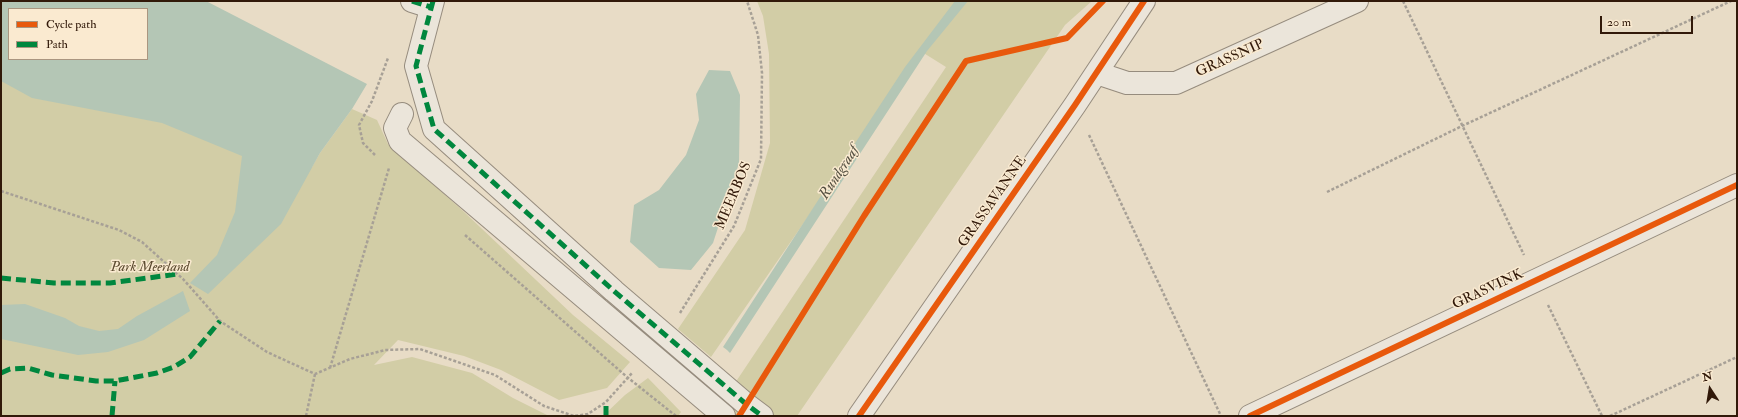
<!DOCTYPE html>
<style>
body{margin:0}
#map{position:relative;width:1738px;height:417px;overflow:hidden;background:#e8dcc6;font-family:"IM FELL Double Pica",serif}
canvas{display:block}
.frame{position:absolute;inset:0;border:2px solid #311909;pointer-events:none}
.legend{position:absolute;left:8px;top:8px;width:140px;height:52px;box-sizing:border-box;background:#faead0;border:1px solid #aa9680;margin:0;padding:5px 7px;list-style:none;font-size:12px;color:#311909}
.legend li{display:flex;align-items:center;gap:8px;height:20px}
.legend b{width:20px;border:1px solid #aa9680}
.north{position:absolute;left:1690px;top:369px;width:40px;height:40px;-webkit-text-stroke:3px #faead0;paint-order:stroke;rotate:348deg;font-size:11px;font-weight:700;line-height:16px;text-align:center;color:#311909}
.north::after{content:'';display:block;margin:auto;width:14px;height:18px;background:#311909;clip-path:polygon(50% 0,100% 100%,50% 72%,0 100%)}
.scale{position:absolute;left:1600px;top:16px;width:93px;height:18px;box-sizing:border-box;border:2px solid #311909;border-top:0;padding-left:5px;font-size:12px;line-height:14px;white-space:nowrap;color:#311909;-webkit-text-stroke:3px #faead0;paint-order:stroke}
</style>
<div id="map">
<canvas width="1738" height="417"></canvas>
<div class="frame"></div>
<ul class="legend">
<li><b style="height:5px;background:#e8590c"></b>Cycle path</li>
<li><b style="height:5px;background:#00873e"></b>Path</li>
</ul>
<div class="north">N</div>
<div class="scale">20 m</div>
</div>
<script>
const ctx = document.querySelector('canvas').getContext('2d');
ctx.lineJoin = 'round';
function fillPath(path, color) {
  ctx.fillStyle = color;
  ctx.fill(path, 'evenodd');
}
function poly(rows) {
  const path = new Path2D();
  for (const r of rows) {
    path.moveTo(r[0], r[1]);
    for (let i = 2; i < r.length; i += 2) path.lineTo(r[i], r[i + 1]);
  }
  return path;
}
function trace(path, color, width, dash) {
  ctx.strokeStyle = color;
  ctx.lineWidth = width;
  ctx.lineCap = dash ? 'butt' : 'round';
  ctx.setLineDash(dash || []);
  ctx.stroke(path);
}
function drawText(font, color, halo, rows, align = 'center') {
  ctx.font = font + ' "IM FELL Double Pica",serif';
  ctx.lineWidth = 3;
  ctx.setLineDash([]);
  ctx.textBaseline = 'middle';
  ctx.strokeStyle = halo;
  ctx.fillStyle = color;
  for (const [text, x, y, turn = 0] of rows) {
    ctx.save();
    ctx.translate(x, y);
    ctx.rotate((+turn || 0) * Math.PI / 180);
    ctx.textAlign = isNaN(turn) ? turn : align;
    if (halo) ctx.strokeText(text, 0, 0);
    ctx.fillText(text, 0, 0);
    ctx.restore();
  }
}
fillPath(poly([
 [757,1,1092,1,1065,25,797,416,713,416,946,67,922,52,711,357,678,329,745,230,770,143,769,54,763,16],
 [1,41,9,59,312,167,320,153,352,109,377,120,388,144,462,210,573,315,630,362,607,388,559,400,501,370,464,356,398,340,374,365,412,357,472,373,513,398,549,416,1,416],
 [648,378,681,412,678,416,603,416,625,395]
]), '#d2cda6');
fillPath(poly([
 [1,1,206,1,367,84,352,109,320,153,281,224,208,294,190,283,217,255,235,212,242,156,162,123,32,98,1,81],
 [9,9,147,9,147,59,9,59],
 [955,1,968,1,927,51,730,353,727,350,723,347,850,151,905,67],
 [709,70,730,71,740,95,739,163,713,243,691,270,659,268,630,242,634,205,659,190,686,155,699,120,696,94],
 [183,291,190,311,144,340,108,352,78,355,1,339,1,305,25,304,65,318,79,326,99,331,118,329,137,316]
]), '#b4c6b5');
const minor = poly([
 [412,1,431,7],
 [433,1,416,66,434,129,614,291,746,404,762,416],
 [1097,73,1127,83,1176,83,1357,1],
 [402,114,395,128,400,141,724,416],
 [859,416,1075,105,1144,1],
 [1250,416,1737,185]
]);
trace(minor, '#968c7e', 24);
trace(poly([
 [1403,1,1524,255],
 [1089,135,1221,416],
 [375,155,363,143,359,125,372,101,388,58],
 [1,191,119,230,142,242,183,279,220,321,267,352,315,374,350,359,385,350,420,349,495,375,544,406,574,416,588,414,606,402,632,373],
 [1327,192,1462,126,1731,1],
 [465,235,627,377,676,416],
 [1548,305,1602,416],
 [680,313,734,226,761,159,762,73,758,35,747,1],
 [330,368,389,168],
 [306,416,315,374],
 [1610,416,1737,357]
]), '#a7a096', 2.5, [3, 2]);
trace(minor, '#ebe5da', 22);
trace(poly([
 [412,1,431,7],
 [433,1,416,66,434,129,614,291,746,404,762,416],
 [1,278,54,283,110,283,178,274],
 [1,373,10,369,28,368,52,375,96,381,115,381,157,373,174,367,190,357,220,321],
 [112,416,115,381],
 [606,416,606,402]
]), '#00873e', 5, [10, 5]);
trace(poly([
 [739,416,864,216,966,61,1067,38,1103,1],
 [859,416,1075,105,1144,1],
 [1250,416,1737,185]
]), '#e8590c', 6);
drawText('14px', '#311909', '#faead0', [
 ["GRASSNIP",1230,59,-24],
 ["MEERBOS",734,196,-67],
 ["GRASSAVANNE",993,202,-55],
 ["GRASVINK",1488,290,-25]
]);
drawText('italic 14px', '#5c4b30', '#faead0', [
 ["Park Meerland",150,268]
]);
drawText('italic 15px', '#575243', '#faead0', [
 ["Rundgraaf",840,173,-57]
]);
</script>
